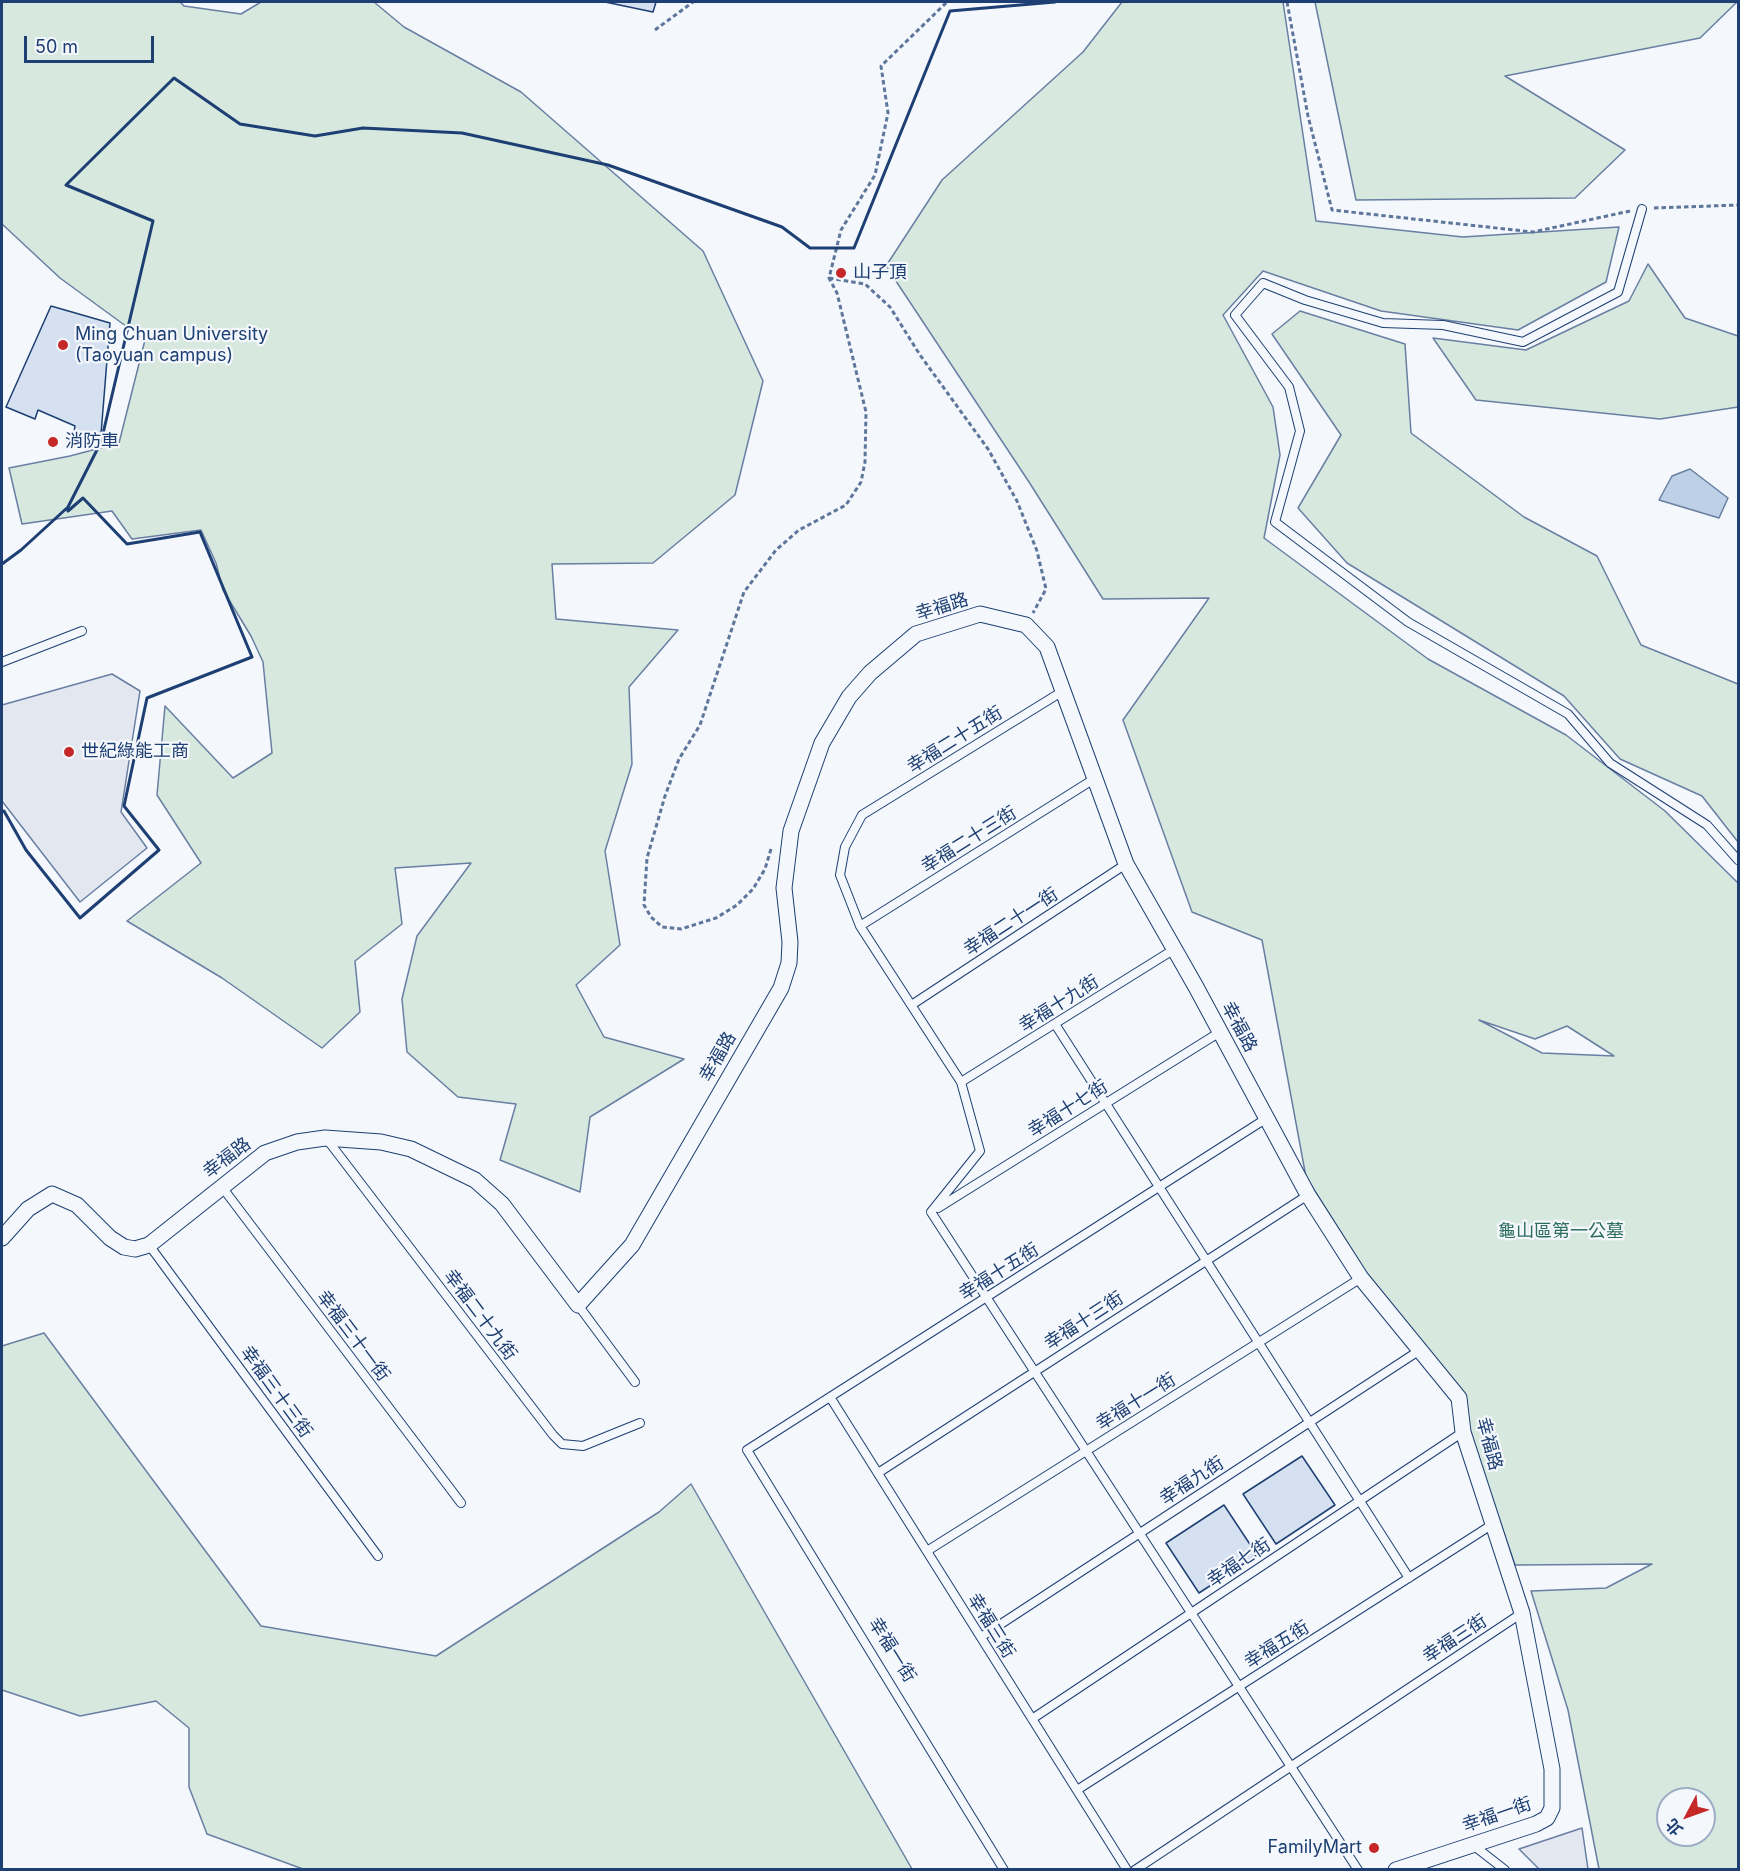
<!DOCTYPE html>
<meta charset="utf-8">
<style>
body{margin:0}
#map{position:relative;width:1740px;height:1871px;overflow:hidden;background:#f4f7fb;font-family:Inter,"Noto Sans TC",sans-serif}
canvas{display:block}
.frame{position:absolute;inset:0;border:3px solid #1d3f73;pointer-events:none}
.north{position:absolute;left:1656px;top:1787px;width:60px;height:60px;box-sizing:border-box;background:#f4f7fb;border:2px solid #9eadc5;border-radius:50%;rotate:229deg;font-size:16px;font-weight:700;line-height:24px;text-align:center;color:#1d3f73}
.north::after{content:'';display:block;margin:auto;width:21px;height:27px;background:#c62828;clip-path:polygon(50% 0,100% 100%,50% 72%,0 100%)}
.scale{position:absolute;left:24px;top:36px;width:130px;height:27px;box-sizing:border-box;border:3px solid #1d3f73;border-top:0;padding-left:8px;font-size:18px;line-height:21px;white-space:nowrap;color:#1d3f73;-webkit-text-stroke:4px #f4f7fb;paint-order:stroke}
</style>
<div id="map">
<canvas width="1740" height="1871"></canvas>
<div class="frame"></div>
<div class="north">北</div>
<div class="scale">50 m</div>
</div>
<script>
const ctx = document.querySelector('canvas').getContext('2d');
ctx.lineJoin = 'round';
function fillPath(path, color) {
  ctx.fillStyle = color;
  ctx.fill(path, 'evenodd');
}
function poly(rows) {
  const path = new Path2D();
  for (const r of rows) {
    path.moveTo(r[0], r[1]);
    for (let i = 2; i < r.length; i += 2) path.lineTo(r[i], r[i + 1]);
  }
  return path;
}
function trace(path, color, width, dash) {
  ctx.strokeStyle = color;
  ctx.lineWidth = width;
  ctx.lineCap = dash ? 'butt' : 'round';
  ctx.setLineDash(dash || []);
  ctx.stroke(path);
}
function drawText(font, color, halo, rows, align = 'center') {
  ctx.font = font + ' Inter,"Noto Sans TC",sans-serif';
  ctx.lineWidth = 4.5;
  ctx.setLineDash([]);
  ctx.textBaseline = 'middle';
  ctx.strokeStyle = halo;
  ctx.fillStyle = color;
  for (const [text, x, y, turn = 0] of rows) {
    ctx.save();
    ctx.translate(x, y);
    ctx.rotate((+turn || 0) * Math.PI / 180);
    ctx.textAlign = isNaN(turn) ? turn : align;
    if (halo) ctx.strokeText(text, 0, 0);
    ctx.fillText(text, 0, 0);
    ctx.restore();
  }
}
const green = poly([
 [2,2,180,2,184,6,241,14,261,2,374,2,404,27,521,92,703,251,763,381,735,495,653,563,552,564,556,619,678,630,629,687,632,764,605,851,620,945,576,985,604,1037,684,1059,590,1117,580,1192,500,1160,516,1104,458,1097,407,1052,402,999,417,936,471,863,395,868,402,924,355,961,360,1012,322,1048,222,978,127,921,201,863,157,795,165,706,233,778,272,753,263,662,251,636,223,590,216,563,201,530,132,539,112,511,22,524,9,468,70,456,119,443,145,340,60,278,2,224,2,2],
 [1122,2,1283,2,1316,221,1463,237,1619,227,1606,282,1518,330,1381,311,1263,271,1223,315,1273,407,1280,455,1264,538,1428,659,1566,735,1665,811,1738,883,1738,1869,1599,1869,1568,1710,1531,1591,1606,1588,1652,1564,1515,1565,1469,1431,1465,1395,1366,1272,1306,1177,1262,940,1192,912,1123,720,1209,598,1103,599,1029,482,886,266,942,180,1083,52,1122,2],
 [1479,1020,1535,1039,1567,1026,1614,1056,1542,1053,1479,1020],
 [1668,1799,1704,1799,1704,1835,1668,1835,1668,1799],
 [1315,2,1737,2,1700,38,1505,76,1625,150,1575,198,1356,200,1315,2],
 [1648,264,1685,318,1738,336,1738,407,1660,419,1476,400,1433,338,1526,350,1629,301,1648,264],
 [1300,311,1405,344,1411,433,1524,517,1597,556,1641,645,1738,684,1738,842,1702,796,1620,759,1564,696,1347,563,1298,508,1341,435,1272,334,1300,311],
 [44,1333,261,1626,436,1656,659,1512,691,1484,912,1869,303,1869,207,1834,189,1787,189,1728,156,1701,80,1716,2,1690,2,1346,44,1333]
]);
fillPath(green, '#d7e8df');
trace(green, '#687fa3', 1.5);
const parking = poly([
 [112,674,140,691,121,812,147,848,80,902,2,801,2,705,112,674],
 [1582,1828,1588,1869,1539,1869,1519,1849,1582,1828]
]);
fillPath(parking, '#e3e8f0');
trace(parking, '#687fa3', 1.5);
const water = poly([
 [1690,469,1728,498,1719,518,1659,500,1672,476,1690,469]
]);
fillPath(water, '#bed0e5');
trace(water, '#687fa3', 1.5);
const building = poly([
 [605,2,656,2,653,12,605,2],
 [51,306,110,323,101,434,74,432,75,426,38,410,35,419,6,407,51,306],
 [1302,1456,1335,1505,1276,1544,1243,1494,1302,1456],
 [1224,1505,1257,1555,1199,1593,1166,1543,1224,1505]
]);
fillPath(building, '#d5e0f0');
trace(building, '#1d3f73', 1.5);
const service = poly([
 [1642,209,1618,292,1523,342,1443,325,1383,323,1305,300,1263,283,1235,315,1289,387,1300,431,1275,522,1408,622,1568,714,1610,763,1707,825,1738,860],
 [2,662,82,631],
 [860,926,1094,779],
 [913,1004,1126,864],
 [1055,1024,1409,1578],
 [961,1082,1173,950],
 [326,1138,553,1435,562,1444,583,1446,640,1423],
 [222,1187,461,1503],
 [938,1208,1220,1032],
 [931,1212,1358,1870],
 [931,1212,980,1151,961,1082,860,926,840,875,845,847,862,815,1063,691],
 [149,1245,378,1556],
 [578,1305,635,1382],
 [830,1397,1127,1870],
 [878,1473,1308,1195],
 [927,1551,1361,1278],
 [981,1637,1420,1350],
 [1032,1719,1463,1432],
 [1077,1790,1493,1524],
 [1473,1845,1505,1870],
 [1004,1870,747,1450,1267,1118],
 [1135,1870,1522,1613]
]);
const minor = poly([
 [2,1238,28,1209,52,1194,77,1205,110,1238,124,1247,135,1249,149,1245,265,1153,297,1142,325,1138,381,1142,411,1149,475,1180,502,1204,578,1305,632,1245,781,988,789,963,790,942,784,888,791,831,822,743,849,697,870,673,916,634,980,614,1026,625,1047,647,1126,864,1196,987,1308,1195,1361,1278,1459,1398,1463,1432,1522,1613,1552,1769,1552,1808,1547,1818,1536,1824,1396,1870]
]);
trace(service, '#1d3f73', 10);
trace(minor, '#1d3f73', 17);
trace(poly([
 [1287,2,1308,116,1332,210,1533,232,1630,211],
 [655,30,693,2],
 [1654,208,1738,205],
 [829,278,865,284,890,307,920,355,988,449,1017,501,1037,551,1046,589,1033,613],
 [771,849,765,869,753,889,737,905,716,918,681,929,662,927,651,917,644,905,647,858,665,796,679,759,700,725,744,592,776,550,799,530,846,505,861,482,865,462,866,412,837,293,829,278,841,230,875,175,888,113,881,66,947,2]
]), '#5e769c', 3, [4.5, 3]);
trace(service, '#f4f7fb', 8);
trace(minor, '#f4f7fb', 15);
trace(poly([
 [2,564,21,550,68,507,101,442,153,221,66,185,174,78,240,124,315,136,363,128,462,133,608,165,782,227,810,248,854,248,950,11,1055,2],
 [2,812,4,811,26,850,80,918,159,850,124,806,147,698,252,657,200,532,127,544,83,498,68,511]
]), '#1d3f73', 3);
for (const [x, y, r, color] of [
 [841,273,6,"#c62828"],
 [63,345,6,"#c62828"],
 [53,442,6,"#c62828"],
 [69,752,6,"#c62828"],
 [1374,1848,6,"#c62828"]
]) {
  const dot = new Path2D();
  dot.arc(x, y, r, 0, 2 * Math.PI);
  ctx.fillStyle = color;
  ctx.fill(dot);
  trace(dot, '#f4f7fb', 2);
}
drawText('18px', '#1d3f73', '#f4f7fb', [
 ["山子頂",853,273],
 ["Ming Chuan University",75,335],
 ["(Taoyuan campus)",75,356],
 ["消防車",65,442],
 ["世紀綠能工商",81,752],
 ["FamilyMart",1362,1848,"right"]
], 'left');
drawText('18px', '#1d3f73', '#f4f7fb', [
 ["幸福路",942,607,-17],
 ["幸福二十五街",955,740,-32],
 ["幸福二十三街",969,840,-32],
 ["幸福二十一街",1011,922,-33],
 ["幸福十九街",1059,1004,-32],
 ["幸福路",1239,1027,62],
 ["幸福路",718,1057,-60],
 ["幸福十七街",1068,1109,-32],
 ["幸福路",227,1158,-37],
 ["幸福十五街",999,1272,-32],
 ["幸福二十九街",480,1315,53],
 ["幸福十三街",1084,1321,-33],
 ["幸福三十一街",353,1336,53],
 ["幸福三十三街",276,1392,54],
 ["幸福十一街",1136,1402,-32],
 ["幸福路",1489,1444,75],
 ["幸福九街",1192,1481,-33],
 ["幸福七街",1239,1563,-34],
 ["幸福三街",991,1626,58],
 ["幸福三街",1455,1639,-33],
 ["幸福五街",1277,1645,-32],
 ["幸福一街",892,1650,58],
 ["幸福一街",1497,1815,-19]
]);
drawText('18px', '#2c6c60', '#f4f7fb', [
 ["龜山區第一公墓",1561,1232]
]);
</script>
